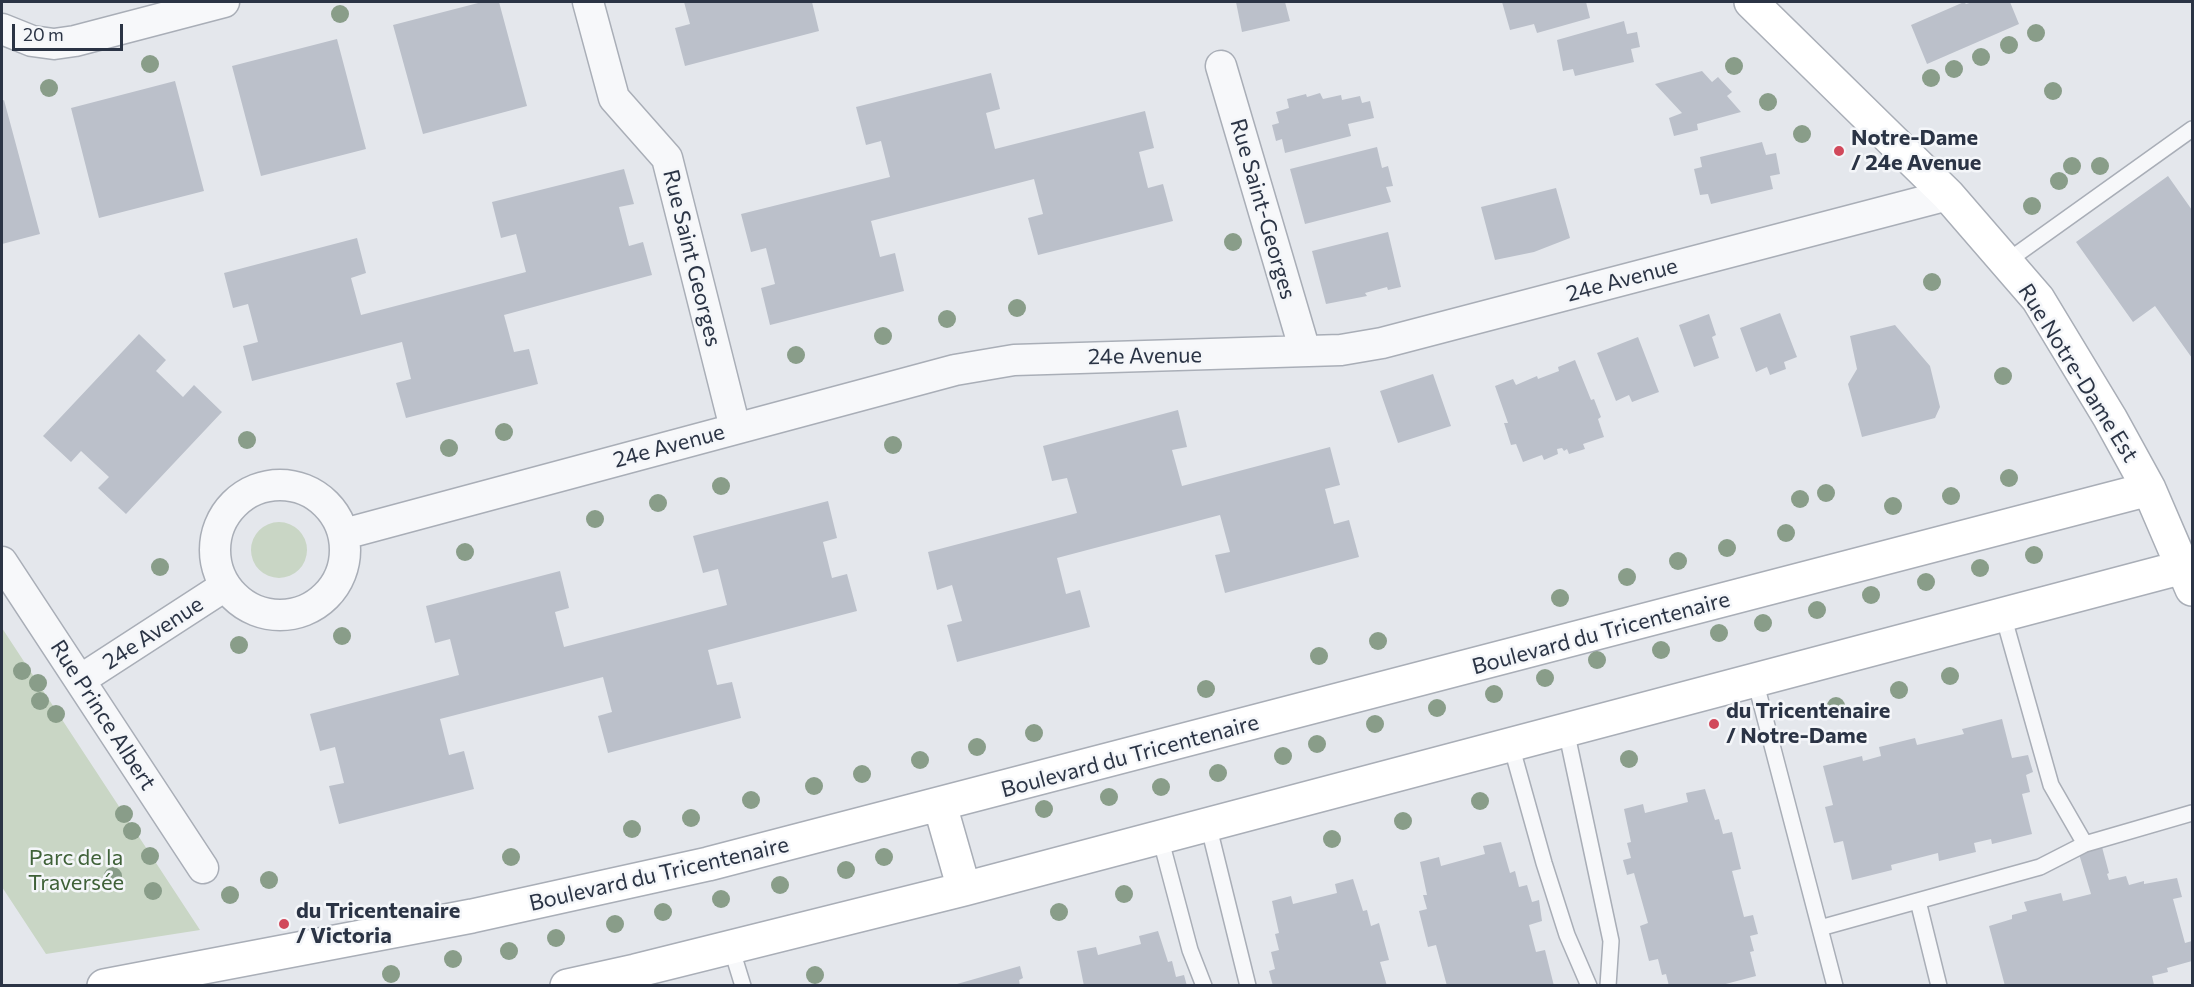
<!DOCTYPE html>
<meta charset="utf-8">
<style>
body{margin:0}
#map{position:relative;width:2194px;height:987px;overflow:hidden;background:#e4e7ec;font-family:Commissioner,sans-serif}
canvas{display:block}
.frame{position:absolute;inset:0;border:3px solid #2b3445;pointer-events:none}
.scale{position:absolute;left:12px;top:24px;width:111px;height:27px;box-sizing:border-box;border:3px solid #2b3445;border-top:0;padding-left:8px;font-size:18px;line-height:21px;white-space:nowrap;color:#2b3445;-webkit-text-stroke:4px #f4f6f9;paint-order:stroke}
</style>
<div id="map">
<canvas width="2194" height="987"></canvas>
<div class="frame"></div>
<div class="scale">20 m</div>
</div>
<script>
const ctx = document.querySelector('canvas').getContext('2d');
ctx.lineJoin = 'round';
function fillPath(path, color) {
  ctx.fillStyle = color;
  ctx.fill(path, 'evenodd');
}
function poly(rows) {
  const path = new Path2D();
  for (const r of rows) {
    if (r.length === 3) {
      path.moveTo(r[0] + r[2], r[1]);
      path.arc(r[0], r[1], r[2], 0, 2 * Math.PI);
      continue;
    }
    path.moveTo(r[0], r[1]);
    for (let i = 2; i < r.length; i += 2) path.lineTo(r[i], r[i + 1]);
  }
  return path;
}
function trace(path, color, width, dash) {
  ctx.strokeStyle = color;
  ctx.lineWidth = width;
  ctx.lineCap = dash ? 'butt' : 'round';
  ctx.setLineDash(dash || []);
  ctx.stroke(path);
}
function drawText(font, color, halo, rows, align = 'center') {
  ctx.font = font + ' Commissioner,sans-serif';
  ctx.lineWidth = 5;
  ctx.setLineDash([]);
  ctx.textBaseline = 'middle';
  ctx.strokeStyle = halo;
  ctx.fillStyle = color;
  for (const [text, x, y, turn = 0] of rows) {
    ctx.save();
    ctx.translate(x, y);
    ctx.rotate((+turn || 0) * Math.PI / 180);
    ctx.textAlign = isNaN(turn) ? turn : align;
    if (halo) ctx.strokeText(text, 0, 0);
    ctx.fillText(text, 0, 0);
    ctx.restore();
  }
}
fillPath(poly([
 [279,550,28],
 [2,628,200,930,46,954,2,887]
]), '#c9d6c5');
fillPath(poly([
 [482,2,499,2,527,106,423,134,393,25],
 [684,2,812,2,819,31,685,66,675,28,690,24],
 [1236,2,1285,2,1290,21,1242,32],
 [1502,2,1586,2,1590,18,1537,33,1534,24,1510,30],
 [1964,2,1966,4,1973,2,2010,2,2019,24,1927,64,1911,25],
 [1624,21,1627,34,1637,32,1640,47,1631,49,1634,62,1575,76,1573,69,1563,71,1557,40],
 [337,39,366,149,261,176,232,66],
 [1702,71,1712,82,1718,77,1732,92,1727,96,1741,112,1697,124,1698,130,1674,136,1669,118,1682,113,1655,84],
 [991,73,1000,109,986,113,995,149,1145,111,1154,148,1139,152,1148,188,1163,184,1173,221,1038,255,1028,218,1043,214,1034,179,871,221,880,257,895,253,904,291,770,325,761,288,775,284,766,248,751,252,741,214,890,177,881,141,866,145,856,107],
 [175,81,204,191,99,218,71,108],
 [1320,93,1323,99,1341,95,1342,100,1360,96,1362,103,1370,101,1374,118,1348,124,1351,136,1285,153,1282,139,1276,141,1272,125,1279,123,1276,112,1289,108,1287,99,1306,94,1307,97],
 [4,100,40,234,2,244,2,101],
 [1762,142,1766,155,1776,153,1780,174,1770,176,1773,189,1711,204,1708,194,1700,195,1694,169,1702,167,1700,157],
 [1377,147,1382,168,1388,166,1393,186,1386,187,1391,202,1305,224,1290,169],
 [624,169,634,204,619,207,629,246,643,242,652,275,504,315,514,352,529,349,538,384,406,418,396,383,411,379,402,342,252,381,243,346,258,342,248,304,233,308,224,273,357,238,366,273,351,278,361,315,526,272,516,234,501,238,492,202],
 [2168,176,2192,210,2192,358,2155,306,2133,322,2076,242],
 [1556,188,1570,238,1534,252,1495,260,1481,207],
 [1388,232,1401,287,1388,290,1387,287,1365,293,1367,296,1326,304,1312,251],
 [1780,313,1797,357,1784,362,1786,369,1770,375,1767,367,1756,372,1740,328],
 [1709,314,1716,335,1712,337,1719,358,1694,367,1679,325],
 [1895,325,1930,366,1940,407,1935,418,1862,437,1848,384,1857,369,1850,336],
 [139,334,166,360,156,371,183,397,194,385,222,412,126,514,98,488,109,477,81,451,71,462,43,436],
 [1638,337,1659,392,1632,402,1629,395,1616,401,1597,353],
 [1575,360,1591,400,1594,399,1601,417,1598,419,1604,437,1583,444,1585,449,1569,454,1567,449,1564,451,1562,448,1557,449,1558,454,1544,460,1542,455,1523,462,1516,444,1511,445,1504,423,1508,423,1495,386,1513,379,1516,385,1537,376,1538,379,1559,371,1558,367],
 [1433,374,1451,426,1398,443,1380,391],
 [1178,410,1187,447,1172,450,1182,486,1330,447,1340,485,1325,489,1334,524,1349,520,1359,557,1225,593,1215,555,1230,552,1220,515,1057,558,1066,594,1080,590,1090,627,957,662,947,625,962,621,952,585,937,590,928,552,1077,513,1067,478,1052,481,1043,446],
 [828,501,837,538,823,542,832,578,847,574,857,611,708,650,717,685,732,682,741,718,608,753,598,716,612,712,603,677,440,719,449,755,464,751,474,789,339,824,329,786,344,783,335,747,320,751,310,714,459,675,450,639,435,643,426,606,560,571,569,608,555,612,564,647,727,605,718,569,703,573,693,536],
 [2002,719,2012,758,2028,755,2033,772,2026,775,2030,792,2022,794,2032,834,1992,844,1991,839,1974,843,1976,852,1939,861,1938,853,1891,865,1892,870,1852,880,1843,841,1834,843,1825,807,1833,805,1823,766,1862,756,1863,761,1881,756,1879,747,1915,738,1917,745,1964,734,1962,729],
 [1705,789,1715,820,1719,819,1723,834,1732,832,1741,869,1732,871,1744,917,1753,915,1758,934,1750,936,1754,951,1750,952,1756,976,1718,986,1669,986,1666,974,1662,975,1658,959,1649,961,1640,926,1648,923,1634,873,1627,875,1623,860,1631,858,1627,843,1631,842,1624,809,1643,804,1645,813,1688,802,1686,793],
 [1501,842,1510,873,1515,871,1519,887,1527,885,1532,902,1539,900,1542,921,1529,925,1536,952,1545,950,1554,986,1447,986,1436,945,1428,947,1419,911,1427,909,1423,895,1427,895,1420,862,1439,857,1441,866,1485,854,1483,846],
 [2102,847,2109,873,2107,874,2109,880,2126,876,2129,885,2144,881,2144,884,2177,878,2182,897,2173,899,2185,943,2192,941,2192,961,2167,968,2168,972,2152,976,2154,985,2152,986,2005,986,1989,926,2012,919,2012,915,2027,911,2024,902,2061,893,2063,901,2091,894,2079,854],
 [1353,879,1363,911,1367,910,1371,926,1379,923,1389,960,1380,962,1387,986,1273,986,1269,971,1275,969,1271,952,1279,950,1275,934,1279,933,1272,901,1291,896,1293,904,1337,893,1335,884],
 [1158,931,1168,962,1172,961,1176,977,1184,975,1187,986,1084,986,1077,951,1096,947,1098,955,1141,944,1139,936],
 [1020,966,1023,978,1019,980,1020,986,950,986]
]), '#bbc0ca');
const lane = poly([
 [2006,262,2192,129],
 [2003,615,2051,785,2085,844],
 [1755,680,1835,986],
 [1566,730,1611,941,1608,986],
 [1511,745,1544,863,1567,935,1589,986],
 [1208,824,1248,986],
 [1160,837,1190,950,1204,986],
 [1918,901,1939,986],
 [1820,928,2040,867,2085,844,2192,813],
 [731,947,743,986]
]);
const street = poly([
 [588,2,614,98,667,158,735,428],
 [2,29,32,41,54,44,75,41,224,2],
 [1221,66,1305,351],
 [280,550,65],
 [344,534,955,370,1014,360,1341,350,1382,343,1948,195],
 [2,562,203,868],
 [80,680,225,586]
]);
const secondary = poly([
 [1751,2,1948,195,2038,299,2110,418,2149,489,2192,589],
 [940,805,964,889],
 [104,986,472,916,708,864,2149,489],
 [567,986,635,971,964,889,2183,567]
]);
trace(lane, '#a9aeb7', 18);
trace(street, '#a9aeb7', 33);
trace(secondary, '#a9aeb7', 36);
trace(lane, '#f7f8fa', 15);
trace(street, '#f7f8fa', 30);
trace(secondary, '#fff', 33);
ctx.fillStyle = '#899d89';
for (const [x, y] of [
 [340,14],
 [2036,33],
 [2009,45],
 [1981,57],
 [150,64],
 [1734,66],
 [1954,69],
 [1931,78],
 [49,88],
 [2053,91],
 [1768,102],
 [1802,134],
 [2072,166],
 [2100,166],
 [2059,181],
 [2032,206],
 [1233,242],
 [1932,282],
 [1017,308],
 [947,319],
 [883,336],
 [796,355],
 [2003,376],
 [504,432],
 [247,440],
 [893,445],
 [449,448],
 [2009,478],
 [721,486],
 [1826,493],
 [1951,496],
 [1800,499],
 [658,503],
 [1893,506],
 [595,519],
 [1786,533],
 [1727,548],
 [465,552],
 [2034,555],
 [1678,561],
 [160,567],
 [1980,568],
 [1627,577],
 [1926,582],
 [1871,595],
 [1560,598],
 [1817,610],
 [1763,623],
 [1719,633],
 [342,636],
 [1378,641],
 [239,645],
 [1661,650],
 [1319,656],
 [1597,660],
 [22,671],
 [1950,676],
 [1545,678],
 [38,683],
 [1206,689],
 [1899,690],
 [1494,694],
 [40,701],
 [1836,706],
 [1437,708],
 [56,714],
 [1375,724],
 [1034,733],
 [1317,744],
 [977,747],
 [1283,756],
 [1629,759],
 [920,760],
 [1218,773],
 [862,774],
 [814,786],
 [1161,787],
 [1109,797],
 [751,800],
 [1480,801],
 [1044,809],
 [124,814],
 [691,818],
 [1403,821],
 [632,829],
 [132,831],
 [1332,839],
 [150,856],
 [511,857],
 [884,857],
 [846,870],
 [113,876],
 [269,880],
 [780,885],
 [153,891],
 [1124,894],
 [230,895],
 [721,899],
 [663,912],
 [1059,912],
 [615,924],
 [556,938],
 [509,951],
 [453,959],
 [391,974],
 [815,975]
]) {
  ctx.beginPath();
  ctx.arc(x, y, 9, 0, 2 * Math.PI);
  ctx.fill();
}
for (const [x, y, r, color] of [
 [1839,151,6,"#d1495b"],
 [1714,724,6,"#d1495b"],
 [284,924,6,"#d1495b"]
]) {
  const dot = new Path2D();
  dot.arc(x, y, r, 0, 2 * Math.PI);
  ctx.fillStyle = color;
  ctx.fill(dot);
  trace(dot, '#f4f6f9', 2);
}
drawText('bold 22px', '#2b3445', '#f4f6f9', [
 ["Notre-Dame",1851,138],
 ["/ 24e Avenue",1851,163],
 ["du Tricentenaire",1726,711],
 ["/ Notre-Dame",1726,736],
 ["du Tricentenaire",296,911],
 ["/ Victoria",296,936]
], 'left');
drawText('22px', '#2b3445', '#f4f6f9', [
 ["Rue Saint-Georges",1263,209,74],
 ["Rue Saint Georges",692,258,76],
 ["24e Avenue",1622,280,-15],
 ["24e Avenue",1145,356,-1],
 ["Rue Notre-Dame Est",2078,373,58],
 ["24e Avenue",669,446,-15],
 ["24e Avenue",153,633,-33],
 ["Boulevard du Tricentenaire",1601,633,-15],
 ["Rue Prince Albert",103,715,57],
 ["Boulevard du Tricentenaire",1130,756,-15],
 ["Boulevard du Tricentenaire",659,874,-13]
]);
drawText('22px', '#3f6138', '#f4f6f9', [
 ["Parc de la",76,858],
 ["Traversée",76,883]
]);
</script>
